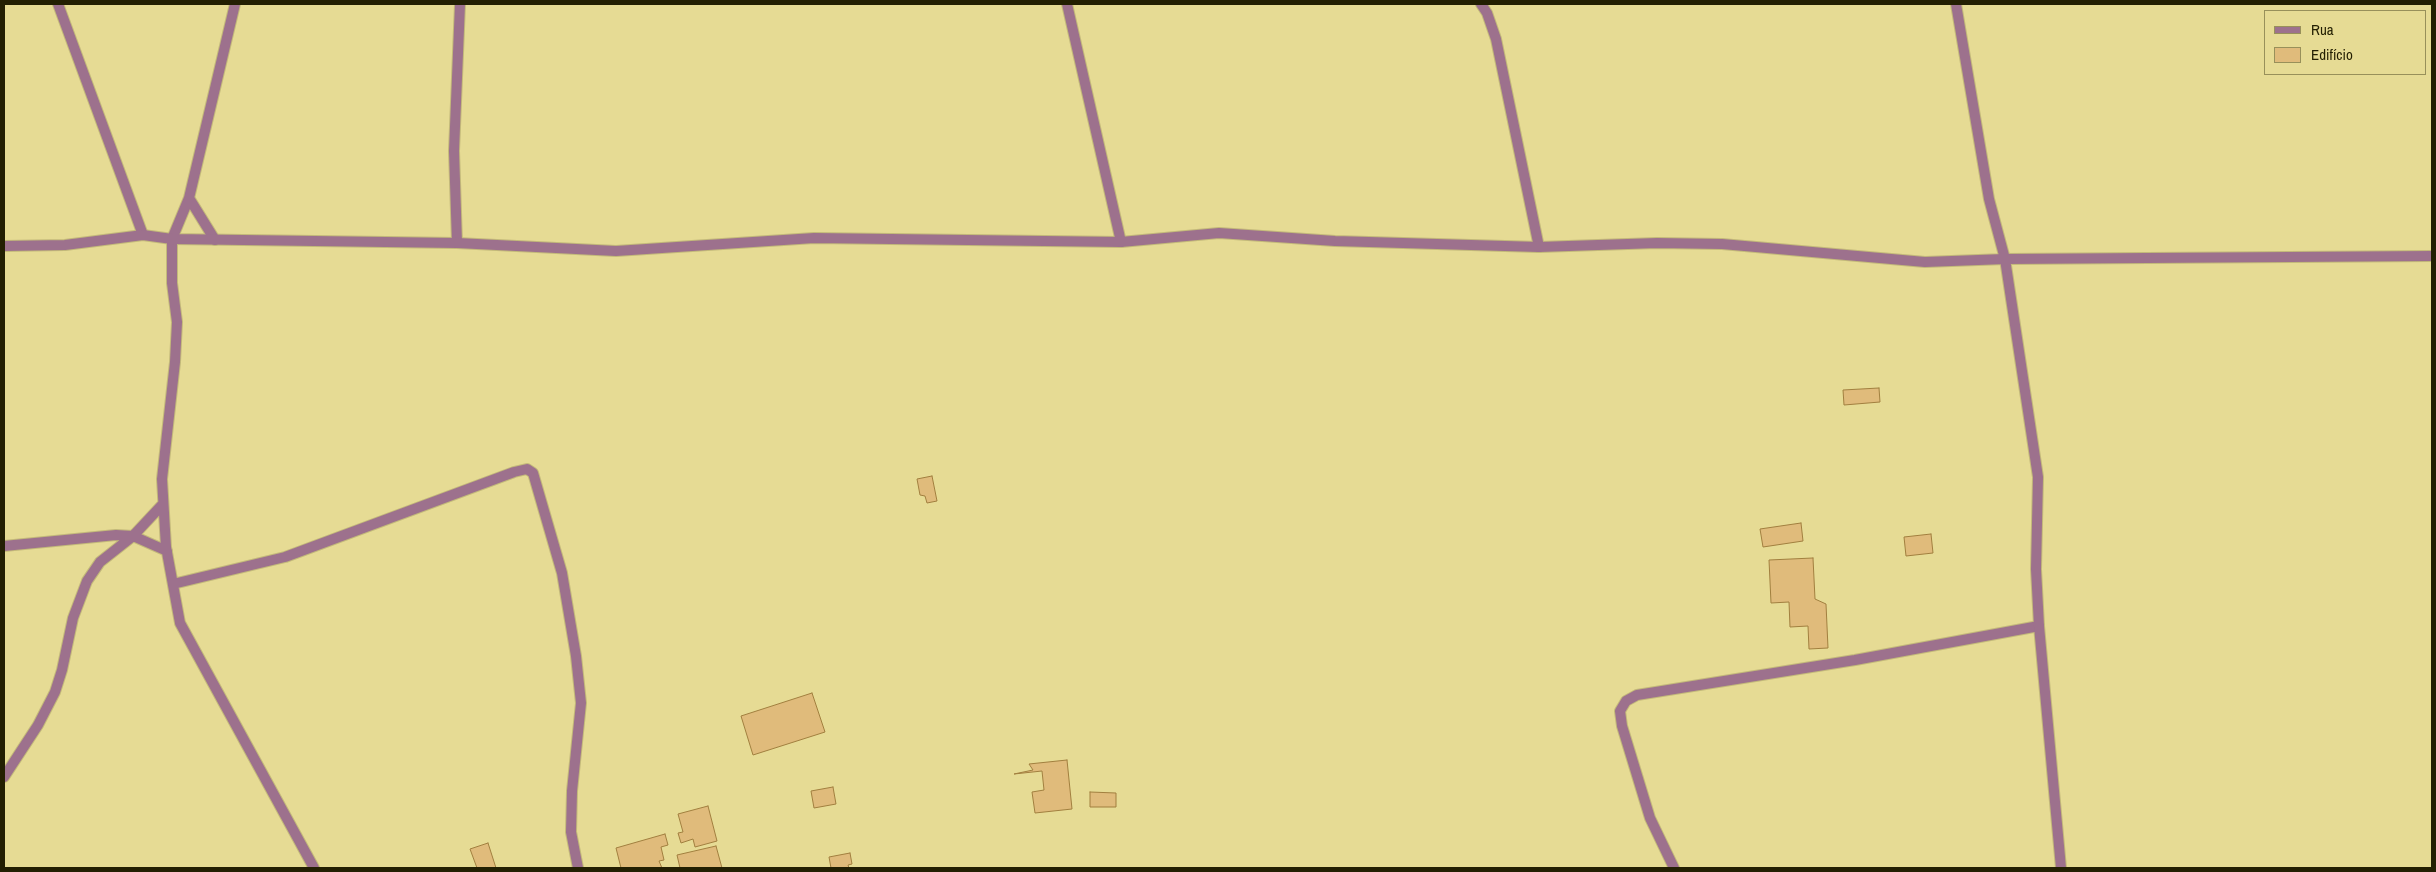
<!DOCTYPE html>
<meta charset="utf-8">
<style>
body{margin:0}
#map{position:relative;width:2436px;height:872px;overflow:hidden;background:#e6db94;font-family:"Archivo Narrow",sans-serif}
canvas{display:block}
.frame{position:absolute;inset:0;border:5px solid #231f02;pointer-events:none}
.legend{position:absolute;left:2264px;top:10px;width:162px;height:65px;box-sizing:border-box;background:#e6db94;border:1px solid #98905a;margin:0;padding:6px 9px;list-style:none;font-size:15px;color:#231f02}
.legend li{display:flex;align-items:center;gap:10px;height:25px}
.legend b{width:25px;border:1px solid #98905a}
</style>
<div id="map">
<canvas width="2436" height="872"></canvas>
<div class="frame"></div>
<ul class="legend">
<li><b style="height:6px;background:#9d718d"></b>Rua</li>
<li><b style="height:14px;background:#e0bb7b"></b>Edifício</li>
</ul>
</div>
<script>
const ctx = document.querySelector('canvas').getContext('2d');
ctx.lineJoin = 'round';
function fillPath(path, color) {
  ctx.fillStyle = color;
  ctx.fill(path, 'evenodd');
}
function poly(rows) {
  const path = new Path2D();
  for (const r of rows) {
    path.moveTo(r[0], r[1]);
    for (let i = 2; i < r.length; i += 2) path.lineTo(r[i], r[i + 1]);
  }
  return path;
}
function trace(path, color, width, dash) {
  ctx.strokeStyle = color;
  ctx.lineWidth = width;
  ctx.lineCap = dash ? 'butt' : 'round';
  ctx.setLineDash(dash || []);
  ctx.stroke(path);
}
const building = poly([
 [1879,388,1880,402,1844,405,1843,390,1879,388],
 [932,476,937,501,927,503,925,496,920,495,917,479,932,476],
 [1801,523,1803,541,1763,547,1760,529,1801,523],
 [1931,534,1933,553,1906,556,1904,537,1931,534],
 [1813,558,1815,599,1826,604,1828,648,1809,649,1808,626,1790,627,1789,602,1771,603,1769,560,1813,558],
 [812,693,825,732,753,755,741,716,812,693],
 [1067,760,1072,809,1035,813,1032,792,1044,790,1042,771,1014,774,1033,770,1029,764,1067,760],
 [833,787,836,804,814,808,811,791,833,787],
 [1090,792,1116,793,1116,807,1090,807,1090,792],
 [708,806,717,841,695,847,693,839,681,843,678,833,683,832,678,814,708,806],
 [665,834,668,845,661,847,664,860,659,861,662,868,621,868,616,848,665,834],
 [488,843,496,868,477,868,470,849,488,843],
 [716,846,722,868,680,868,677,855,716,846],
 [850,853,852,864,848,865,849,868,831,868,829,857,850,853]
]);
fillPath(building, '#e0bb7b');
trace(building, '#a17f3f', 1);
const minor = poly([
 [58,4,143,235],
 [235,4,189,198,172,239,172,283,177,322,175,362,162,479,166,547,180,623,314,868],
 [1067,4,1121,242],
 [1481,4,1487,13,1496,39,1539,247],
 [189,198,215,240],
 [457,243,454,151,460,4],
 [4,546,116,535,133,536,167,551],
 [173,584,285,557,514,472,527,469,533,473,562,573,576,656,581,703,572,791,571,832,578,868],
 [4,777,38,725,55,692,62,670,73,618,87,581,100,562,133,536,162,505],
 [1674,868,1650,818,1622,726,1620,711,1626,701,1637,695,1855,660,2039,626]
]);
const tertiary = poly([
 [1956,4,1989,199,2005,259,2038,477,2036,569,2039,626,2061,868],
 [4,246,65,245,143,235,172,239,457,243,616,251,814,238,1121,242,1219,233,1335,241,1539,247,1657,243,1722,244,1925,262,2005,259,2432,256]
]);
trace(minor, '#c3b97a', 12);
trace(tertiary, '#c3b97a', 12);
trace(minor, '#9d718d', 10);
trace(tertiary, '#9d718d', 10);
</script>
